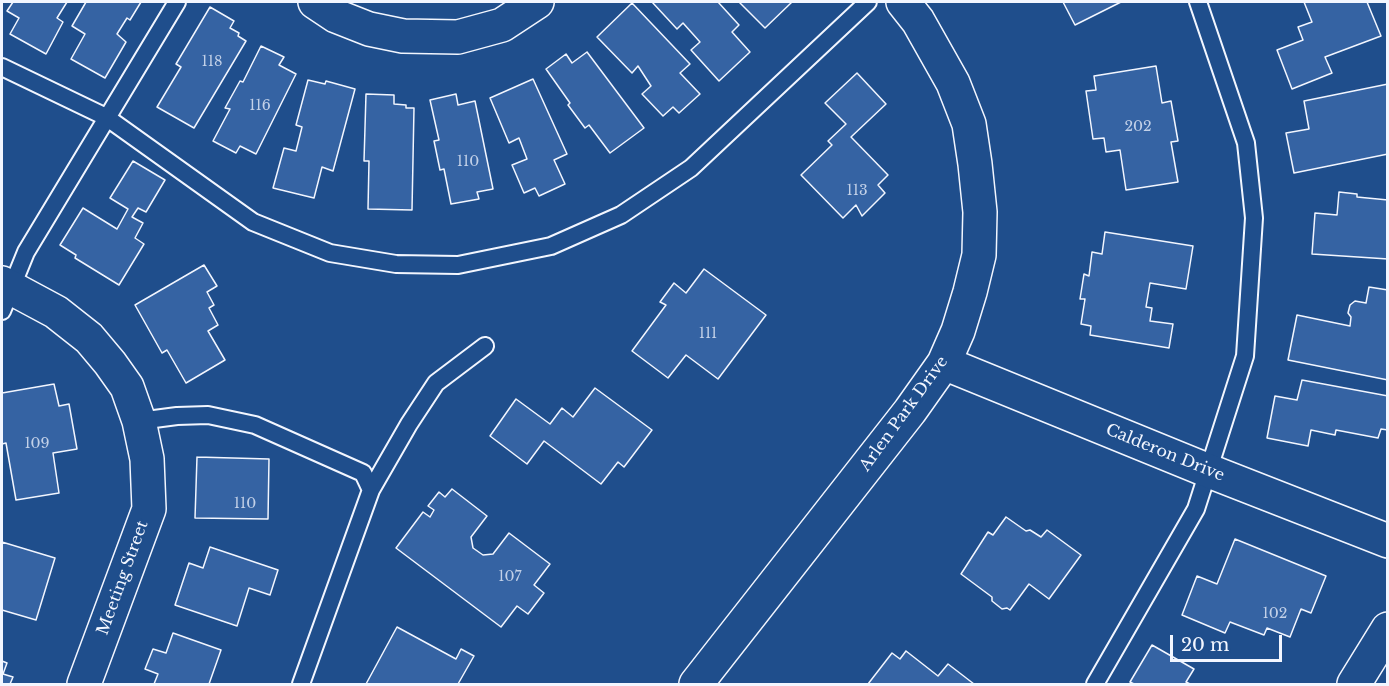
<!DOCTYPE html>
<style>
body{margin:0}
#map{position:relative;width:1389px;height:686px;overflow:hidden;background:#1f4e8c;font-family:"Libre Baskerville",serif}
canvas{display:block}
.frame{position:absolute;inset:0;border:3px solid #f2f6ff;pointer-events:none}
.scale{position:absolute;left:1170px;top:635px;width:112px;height:27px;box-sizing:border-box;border:3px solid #f2f6ff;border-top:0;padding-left:8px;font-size:18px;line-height:21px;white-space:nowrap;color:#f2f6ff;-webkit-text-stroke:4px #1f4e8c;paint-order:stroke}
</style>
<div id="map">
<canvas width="1389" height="686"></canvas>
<div class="frame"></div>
<div class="scale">20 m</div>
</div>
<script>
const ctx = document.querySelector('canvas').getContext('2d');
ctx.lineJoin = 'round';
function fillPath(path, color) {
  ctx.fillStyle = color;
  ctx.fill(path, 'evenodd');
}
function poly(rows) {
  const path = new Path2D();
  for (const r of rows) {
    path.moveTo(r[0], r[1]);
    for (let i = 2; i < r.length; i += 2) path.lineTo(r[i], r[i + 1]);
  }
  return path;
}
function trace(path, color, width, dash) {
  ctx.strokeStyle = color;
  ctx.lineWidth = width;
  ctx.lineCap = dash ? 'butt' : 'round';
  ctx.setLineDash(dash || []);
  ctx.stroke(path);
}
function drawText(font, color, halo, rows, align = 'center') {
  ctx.font = font + ' "Libre Baskerville",serif';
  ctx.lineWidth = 4.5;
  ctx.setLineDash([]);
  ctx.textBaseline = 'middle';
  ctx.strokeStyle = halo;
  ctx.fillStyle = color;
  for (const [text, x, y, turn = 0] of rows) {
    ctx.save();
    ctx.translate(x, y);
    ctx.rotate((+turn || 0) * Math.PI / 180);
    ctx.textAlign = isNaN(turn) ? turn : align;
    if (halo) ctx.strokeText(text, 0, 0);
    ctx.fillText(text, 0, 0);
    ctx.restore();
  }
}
const building = poly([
 [13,2,67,2,57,18,63,22,46,54,10,34,19,18,7,11,13,2],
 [86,2,141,2,130,20,127,18,117,34,126,42,105,78,71,59,85,34,72,26,86,2],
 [652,2,718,2,739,25,732,32,750,52,719,81,691,50,700,42,683,23,677,29,652,2],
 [739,2,792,2,765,28,739,2],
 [1063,2,1121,2,1075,25,1063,2],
 [1304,2,1367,2,1381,36,1325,57,1332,73,1292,89,1277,50,1303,40,1298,27,1312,22,1304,2],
 [632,3,690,64,680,73,700,94,679,113,673,107,663,116,642,94,651,86,638,66,632,73,597,37,632,3],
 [210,7,234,21,230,28,239,33,238,36,246,41,194,128,157,107,181,67,176,64,210,7],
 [261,46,284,57,279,65,296,74,256,154,240,146,236,153,213,141,230,109,225,108,240,81,243,82,261,46],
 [587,52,644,128,610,153,589,125,585,128,568,105,570,103,546,69,566,54,572,63,587,52],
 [1156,66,1162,103,1171,101,1178,141,1171,142,1178,182,1126,190,1120,150,1106,152,1104,138,1093,139,1086,91,1096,90,1094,76,1156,66],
 [857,73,886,104,851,137,888,175,878,185,885,193,862,216,856,205,843,218,801,175,832,145,828,141,846,124,825,103,857,73],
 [533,79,567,154,554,160,565,184,539,196,535,188,524,193,512,165,527,159,519,138,509,143,490,98,533,79],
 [308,80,325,84,326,81,355,89,333,171,322,167,314,198,273,188,284,148,296,151,302,127,296,125,308,80],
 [1388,84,1388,154,1294,173,1286,133,1309,129,1304,101,1388,84],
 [366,94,394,95,394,104,406,105,406,108,414,108,412,210,368,209,369,161,364,161,366,94],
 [456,94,458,105,475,101,493,189,477,192,479,199,451,204,444,169,440,170,434,141,439,140,430,100,456,94],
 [133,161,165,180,146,212,138,208,132,217,143,223,135,238,144,244,119,285,75,258,76,255,60,245,83,208,117,229,128,209,110,198,133,161],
 [1339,192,1357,194,1357,197,1388,200,1388,259,1312,254,1315,213,1337,215,1339,192],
 [1105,232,1193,246,1186,289,1150,283,1146,307,1152,308,1150,321,1173,324,1169,348,1090,335,1091,326,1081,324,1085,299,1080,299,1084,274,1089,276,1092,252,1102,254,1105,232],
 [204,265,217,286,207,292,214,305,209,308,218,325,208,331,225,360,186,383,167,350,162,353,135,305,204,265],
 [704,269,766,315,718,379,686,355,668,378,632,351,666,305,660,302,674,283,686,293,704,269],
 [1369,287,1388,290,1388,380,1288,360,1297,315,1350,326,1351,317,1348,313,1350,305,1355,301,1366,303,1369,287],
 [1302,380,1388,396,1388,430,1381,429,1378,438,1336,430,1335,435,1311,430,1308,446,1267,438,1275,396,1297,400,1302,380],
 [54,384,59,406,69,404,77,449,53,453,59,493,16,500,6,443,2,444,2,393,54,384],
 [595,388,652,430,624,467,618,462,601,484,544,441,527,464,490,436,516,399,550,424,562,408,573,417,595,388],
 [197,457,269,459,268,519,195,518,197,457],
 [452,489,487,516,471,537,473,548,483,555,493,554,509,533,550,564,534,585,544,593,528,614,517,606,501,627,396,548,423,512,430,517,434,510,428,506,439,492,445,497,452,489],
 [1006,517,1026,531,1030,530,1041,537,1047,530,1081,555,1049,599,1029,584,1010,610,1007,608,1002,609,992,601,992,597,961,574,988,532,993,535,1006,517],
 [1235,539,1326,576,1311,613,1301,609,1290,637,1267,628,1264,635,1230,622,1225,633,1182,615,1197,576,1217,584,1235,539],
 [2,542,55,558,36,620,2,610,2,542],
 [210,547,278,570,270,595,249,588,237,626,175,605,189,563,203,568,210,547],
 [397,627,456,659,461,649,474,656,458,684,366,684,397,627],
 [173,633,221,650,209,684,154,684,158,674,145,669,153,649,166,653,173,633],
 [1152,645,1194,669,1186,682,1190,684,1134,684,1130,682,1152,645],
 [906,651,938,676,948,664,974,684,868,684,892,653,900,659,906,651],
 [2,661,7,663,3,674,13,677,10,684,2,684,2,661]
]);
fillPath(building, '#3563a3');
trace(building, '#f2f6ff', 1.5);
const lane = poly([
 [2,67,106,117,253,222,330,253,396,264,458,265,551,246,621,215,691,168,868,2],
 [2,311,26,252,177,2],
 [139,421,177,416,208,415,255,425,363,473,371,490,301,684],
 [371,490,409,424,436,383,485,346],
 [1095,684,1196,509,1245,356,1254,218,1246,143,1198,2]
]);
const street = poly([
 [315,2,336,16,369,29,403,36,458,37,502,25,537,2],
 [2,283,56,312,89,338,110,363,127,387,139,421,147,459,149,509,84,684],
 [944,363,1209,471,1388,541],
 [696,684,910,411,944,363,958,331,970,292,979,255,980,212,975,164,969,124,953,83,918,21,903,2],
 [1354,684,1388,629]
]);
trace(lane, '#f2f6ff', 20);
trace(street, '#f2f6ff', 36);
trace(lane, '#1f4e8c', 16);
trace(street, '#1f4e8c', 33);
drawText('14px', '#c3d1e8', null, [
 ["118",212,62],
 ["116",260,106],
 ["202",1138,127],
 ["110",468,162],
 ["113",857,191],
 ["111",708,334],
 ["109",37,444],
 ["110",245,504],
 ["107",510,577],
 ["102",1275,614]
]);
drawText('16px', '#f2f6ff', '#1f4e8c', [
 ["Arlen Park Drive",904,414,-54],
 ["Calderon Drive",1165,453,22],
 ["Meeting Street",123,578,-70]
]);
</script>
